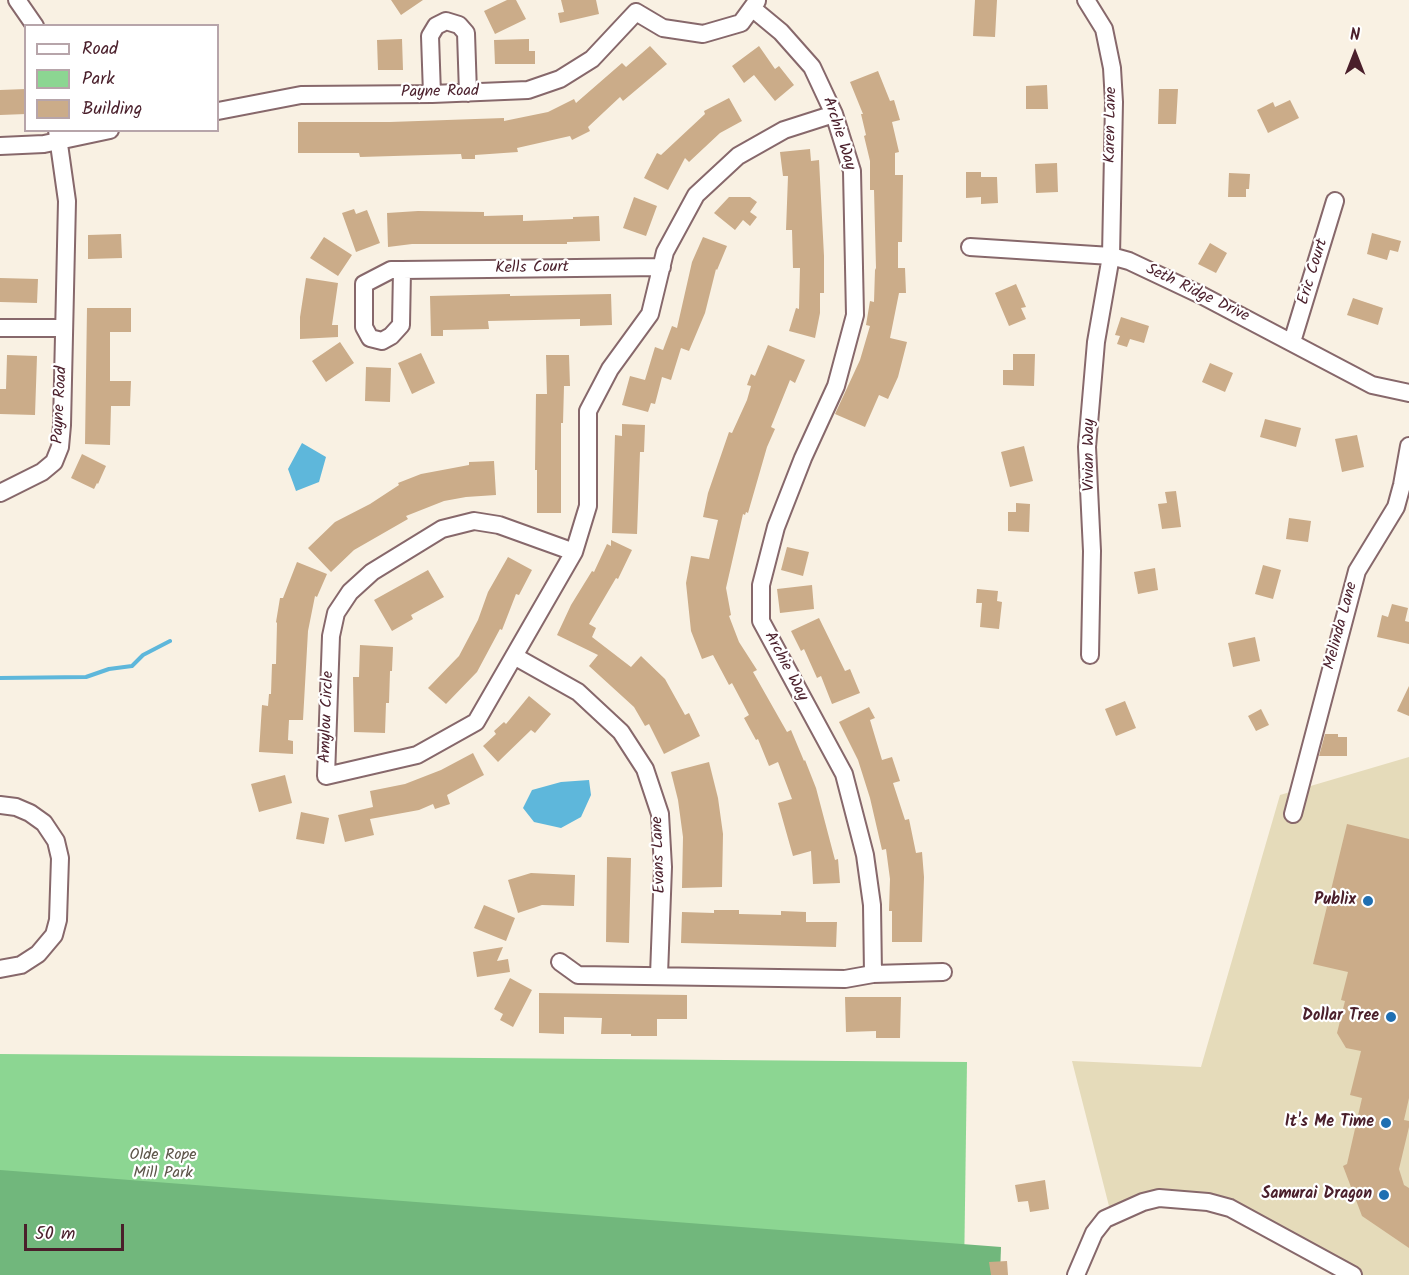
<!DOCTYPE html>
<style>
body{margin:0}
#map{position:relative;width:1409px;height:1275px;overflow:hidden;background:#f9f1e3;font-family:Kalam,sans-serif}
canvas{display:block}
.legend{position:absolute;left:24px;top:24px;width:195px;height:108px;box-sizing:border-box;background:#fff;border:2px solid #b7a5aa;margin:0;padding:8px 10px;list-style:none;font-size:18px;color:#4a1f2b}
.legend li{display:flex;align-items:center;gap:12px;height:30px}
.legend b{width:30px;border:2px solid #b7a5aa}
.north{position:absolute;left:1325px;top:24px;width:60px;height:60px;-webkit-text-stroke:4px #fff;paint-order:stroke;rotate:0deg;font-size:16px;font-weight:700;line-height:24px;text-align:center;color:#4a1f2b}
.north::after{content:'';display:block;margin:auto;width:21px;height:27px;background:#4a1f2b;clip-path:polygon(50% 0,100% 100%,50% 72%,0 100%)}
.scale{position:absolute;left:24px;top:1224px;width:100px;height:27px;box-sizing:border-box;border:3px solid #4a1f2b;border-top:0;padding-left:8px;font-size:18px;line-height:21px;white-space:nowrap;color:#4a1f2b;-webkit-text-stroke:4px #fff;paint-order:stroke}
</style>
<div id="map">
<canvas width="1409" height="1275"></canvas>
<ul class="legend">
<li><b style="height:8px;background:#fff"></b>Road</li>
<li><b style="height:16px;background:#8cd692"></b>Park</li>
<li><b style="height:16px;background:#cbac89"></b>Building</li>
</ul>
<div class="north">N</div>
<div class="scale">50 m</div>
</div>
<script>
const ctx = document.querySelector('canvas').getContext('2d');
ctx.lineJoin = 'round';
function fillPath(path, color) {
  ctx.fillStyle = color;
  ctx.fill(path, 'evenodd');
}
function poly(rows) {
  const path = new Path2D();
  for (const r of rows) {
    path.moveTo(r[0], r[1]);
    for (let i = 2; i < r.length; i += 2) path.lineTo(r[i], r[i + 1]);
  }
  return path;
}
function trace(path, color, width, dash) {
  ctx.strokeStyle = color;
  ctx.lineWidth = width;
  ctx.lineCap = dash ? 'butt' : 'round';
  ctx.setLineDash(dash || []);
  ctx.stroke(path);
}
function drawText(font, color, halo, rows, align = 'center') {
  ctx.font = font + ' Kalam,sans-serif';
  ctx.lineWidth = 4.5;
  ctx.setLineDash([]);
  ctx.textBaseline = 'middle';
  ctx.strokeStyle = halo;
  ctx.fillStyle = color;
  for (const [text, x, y, turn = 0] of rows) {
    ctx.save();
    ctx.translate(x, y);
    ctx.rotate((+turn || 0) * Math.PI / 180);
    ctx.textAlign = isNaN(turn) ? turn : align;
    if (halo) ctx.strokeText(text, 0, 0);
    ctx.fillText(text, 0, 0);
    ctx.restore();
  }
}
fillPath(poly([
 [1409,757,1409,1275,1346,1275,1194,1195,1151,1191,1110,1210,1072,1061,1201,1067,1280,795]
]), '#e5dbba');
fillPath(poly([
 [0,1054,967,1062,964,1275,0,1275]
]), '#8cd692');
fillPath(poly([
 [0,1170,1001,1247,1000,1275,0,1275]
]), '#71b77c');
fillPath(poly([
 [302,443,326,457,319,482,296,491,288,469],
 [589,780,591,795,581,817,561,828,534,822,523,808,532,790,561,782]
]), '#5eb7db');
trace(poly([
 [0,678,86,677,109,669,132,666,143,655,170,641]
]), '#5eb7db', 4);
fillPath(poly([
 [391,0,423,0,401,15],
 [507,0,516,0,526,19,495,34,484,11],
 [561,0,596,0,599,14,560,23,558,13,564,12],
 [975,0,997,0,995,37,973,36],
 [402,39,403,70,378,70,377,40],
 [529,39,529,51,535,51,535,64,495,64,494,40],
 [650,46,667,64,623,101,620,97,588,127,590,131,572,140,570,136,517,148,518,152,475,155,475,159,462,159,461,154,360,157,359,153,298,153,298,122,390,122,504,118,504,121,548,112,574,99,576,103,622,63,626,67],
 [759,46,775,69,779,66,794,85,775,101,754,75,744,83,732,66],
 [878,71,890,101,894,100,900,120,892,122,899,152,895,153,895,175,903,175,902,242,898,242,898,268,905,268,906,293,899,293,890,338,907,342,898,377,888,399,879,395,865,427,835,414,860,360,870,326,866,325,870,301,874,302,875,270,876,268,874,190,870,190,870,161,864,136,866,135,861,114,863,114,850,82],
 [1047,85,1048,109,1026,109,1026,86],
 [26,89,26,114,0,115,0,90],
 [1159,89,1178,89,1176,124,1158,124],
 [729,98,742,121,720,133,689,162,685,158,668,190,644,178,657,153,661,155,705,114,704,111],
 [1290,100,1299,118,1268,133,1257,110,1273,102,1275,107],
 [810,149,811,161,819,160,824,256,824,293,820,293,820,313,815,338,789,331,796,308,799,309,800,268,793,268,792,230,786,230,788,176,783,176,780,152],
 [1057,163,1058,192,1036,193,1035,164],
 [966,172,981,172,981,177,997,177,998,203,981,204,981,197,966,198],
 [1229,173,1250,174,1249,189,1246,189,1246,197,1228,197],
 [634,197,657,206,646,236,623,228],
 [729,197,750,197,757,202,750,212,757,217,750,226,743,220,735,230,714,213],
 [354,209,356,214,367,210,380,243,356,252,342,213],
 [418,211,484,212,484,216,523,215,523,221,573,219,573,217,599,216,600,241,567,242,567,244,412,244,388,247,387,213],
 [1372,233,1401,241,1398,252,1390,250,1387,260,1367,254],
 [121,234,122,258,88,259,88,235],
 [324,237,352,255,338,276,310,258],
 [703,237,727,246,717,270,716,269,705,313,689,351,681,348,671,380,662,377,655,404,651,403,648,412,622,405,630,376,645,380,655,347,663,350,672,326,677,328,692,262],
 [1210,243,1227,253,1216,273,1198,264],
 [0,278,38,279,37,303,0,302],
 [306,278,338,283,332,325,338,325,338,337,300,339,300,317],
 [1016,284,1026,307,1021,308,1026,319,1009,326,995,293],
 [510,294,510,296,611,294,612,325,580,326,580,319,488,321,489,329,443,330,443,336,431,336,430,296],
 [1353,298,1383,308,1378,325,1347,315],
 [87,308,131,308,131,332,110,332,110,381,131,381,130,406,111,406,110,445,85,444],
 [1121,317,1149,326,1144,343,1130,339,1127,347,1117,344,1120,336,1115,335],
 [340,342,354,363,326,382,312,361],
 [768,345,805,360,795,383,790,380,771,427,775,429,767,447,748,513,746,512,745,515,743,514,726,588,731,615,729,616,739,642,757,670,753,672,787,732,791,730,804,761,805,760,816,788,835,860,838,859,840,883,813,884,811,851,793,856,778,803,792,799,778,762,769,766,758,739,756,740,744,718,749,715,732,683,729,685,713,655,702,659,691,631,686,583,691,556,709,559,718,520,703,517,708,493,729,432,732,433,747,400,751,386,747,385,751,374,755,376],
 [421,353,435,383,412,394,398,363],
 [1013,354,1035,354,1034,386,1003,385,1003,370,1013,370],
 [7,355,37,356,35,415,0,414,0,389,6,389],
 [546,355,569,355,570,386,564,386,563,423,561,423,561,513,537,513,537,470,535,470,536,394,547,394],
 [1210,363,1233,373,1225,392,1202,382],
 [366,367,391,368,390,402,365,401],
 [1265,419,1301,428,1296,447,1260,437],
 [622,424,645,425,644,452,640,452,637,534,612,533,615,435,622,436],
 [1357,435,1364,467,1342,472,1335,439],
 [1024,446,1033,481,1010,487,1001,452],
 [82,454,106,466,98,484,97,483,94,489,71,478],
 [494,461,496,495,466,497,444,501,406,516,408,519,354,550,331,572,308,548,335,522,370,504,399,485,398,483,421,474,469,465,469,462],
 [1176,491,1181,527,1162,529,1158,504,1167,503,1165,492],
 [1016,503,1030,504,1029,532,1008,531,1008,512,1016,512],
 [1289,518,1311,521,1308,542,1286,539],
 [611,540,632,550,618,579,616,578,589,624,596,628,592,637,631,667,641,656,665,679,685,715,689,713,700,736,664,754,649,724,645,726,634,707,589,666,598,655,557,635,571,605,592,571,594,572,607,544,611,546],
 [787,547,809,552,803,576,781,570],
 [508,557,532,570,519,595,516,594,502,630,500,629,477,672,446,704,428,688,459,656,478,620,488,592],
 [297,562,327,574,317,597,315,596,308,631,303,720,289,720,288,740,293,741,293,754,259,752,262,705,268,706,269,694,271,694,272,664,276,664,277,623,276,622,280,598,283,598],
 [1263,565,1281,570,1273,599,1255,594],
 [1155,568,1158,590,1138,594,1134,572],
 [428,570,444,597,411,615,413,619,392,631,374,600],
 [812,585,814,609,780,613,777,589],
 [977,589,998,591,997,601,1002,602,999,629,980,627,982,603,976,603],
 [1392,604,1408,608,1405,621,1409,622,1409,644,1377,637,1382,615,1388,617],
 [819,618,845,671,850,669,860,693,832,704,821,676,817,678,804,649,801,651,791,631],
 [1255,637,1260,661,1233,667,1228,643],
 [360,645,393,647,392,671,390,671,389,703,386,703,385,733,354,732,353,677,359,677],
 [1409,686,1409,716,1397,711],
 [529,696,551,714,535,733,531,730,498,762,483,746,496,734,494,731,504,722,506,724],
 [1125,701,1136,728,1116,736,1105,709],
 [869,707,875,718,870,720,882,760,892,757,900,781,893,783,905,820,909,819,916,853,922,852,924,877,922,942,892,942,892,911,889,911,890,879,886,849,882,850,870,798,858,760,839,722],
 [1261,709,1269,725,1256,731,1248,716],
 [1325,734,1338,734,1338,737,1347,737,1347,756,1319,756],
 [473,753,484,775,447,795,450,804,435,809,433,804,419,810,370,819,374,835,345,842,338,815,373,807,370,791,405,784,441,770],
 [709,762,718,798,723,834,722,887,682,888,683,837,678,800,671,772],
 [285,775,292,803,259,812,251,784],
 [301,812,329,818,324,844,296,839],
 [1347,824,1409,839,1409,1098,1404,1120,1409,1121,1409,1127,1399,1169,1404,1185,1409,1188,1409,1248,1362,1216,1343,1166,1347,1164,1362,1098,1350,1095,1361,1051,1346,1048,1337,1033,1345,1001,1341,1000,1348,972,1313,964],
 [607,857,631,858,629,943,606,942],
 [531,873,575,875,574,906,542,905,518,913,508,880],
 [484,905,515,918,506,941,474,928],
 [714,910,739,910,739,914,781,915,781,911,806,912,806,922,837,922,836,947,681,943,682,912,714,913],
 [503,947,497,961,508,959,510,972,477,977,473,952],
 [510,978,532,990,513,1027,500,1020,503,1014,494,1009],
 [539,993,687,995,687,1019,657,1019,657,1036,631,1036,631,1034,601,1034,602,1018,564,1017,564,1034,539,1033],
 [845,997,901,997,900,1038,876,1038,876,1031,846,1032],
 [1045,1180,1049,1209,1030,1212,1028,1201,1018,1202,1015,1185],
 [1007,1261,1008,1275,991,1275,989,1262]
]), '#cbac89');
const minor = poly([
 [17,0,35,26],
 [1086,0,1104,29,1112,68,1114,102,1111,256,1096,342,1087,447,1092,551,1090,655],
 [636,12,663,28,703,34,741,23,757,1],
 [432,94,430,36,436,26,446,21,459,25,466,33,468,93],
 [218,111,301,95,432,94,528,90,560,79,592,59,636,12],
 [0,146,44,144,110,130],
 [970,247,1111,256,1129,261,1201,295,1372,385,1409,393],
 [402,270,401,325,391,336,382,341,370,338,364,327,364,284,391,270,402,270,662,267],
 [0,328,64,328],
 [1292,342,1335,201],
 [0,493,42,472,54,462,60,447,62,425,67,201,57,130],
 [574,552,499,525,474,521,442,529,372,572,350,592,336,613,331,636,326,776,417,755,476,722,574,552,588,506,588,411,610,369,650,314,665,252,696,195,738,156,784,130,834,114],
 [514,656,578,692,621,732,645,769,660,814,663,867,659,975],
 [0,805,16,807,30,813,44,823,56,841,60,858,58,920,54,935,38,954,21,965,0,969],
 [1293,814,1357,571,1396,507,1402,485,1409,446],
 [560,962,578,975,845,979,873,974,872,905,865,855,844,774,761,621,761,585,776,527,803,458,836,386,855,315,852,171,834,114,812,67,781,32,752,8],
 [873,974,943,972],
 [1076,1275,1094,1233,1105,1219,1143,1202,1159,1198,1208,1202,1230,1208,1353,1275]
]);
trace(minor, '#87686b', 20);
trace(minor, '#fff', 16);
for (const [x, y, r, color] of [
 [1368,901,6,"#1f6fb2"],
 [1391,1017,6,"#1f6fb2"],
 [1386,1123,6,"#1f6fb2"],
 [1384,1195,6,"#1f6fb2"]
]) {
  const dot = new Path2D();
  dot.arc(x, y, r, 0, 2 * Math.PI);
  ctx.fillStyle = color;
  ctx.fill(dot);
  trace(dot, '#fff', 2);
}
drawText('16px', '#4a1f2b', '#fff', [
 ["Payne Road",440,93,-1],
 ["Karen Lane",1112,125,-89],
 ["Archie Way",838,134,72],
 ["Kells Court",532,269,-1],
 ["Eric Court",1314,272,-73],
 ["Seth Ridge Drive",1197,294,26],
 ["Payne Road",61,405,-87],
 ["Vivian Way",1090,455,-90],
 ["Melinda Lane",1342,626,-75],
 ["Archie Way",785,667,62],
 ["Amylou Circle",328,717,-88],
 ["Evans Lane",660,855,-92]
]);
drawText('bold 16px', '#4a1f2b', '#fff', [
 ["Publix",1356,901],
 ["Dollar Tree",1379,1017],
 ["It's Me Time",1374,1123],
 ["Samurai Dragon",1372,1195]
], 'right');
drawText('16px', '#5e564a', '#fff', [
 ["Olde Rope",163,1156],
 ["Mill Park",163,1174]
]);
</script>
